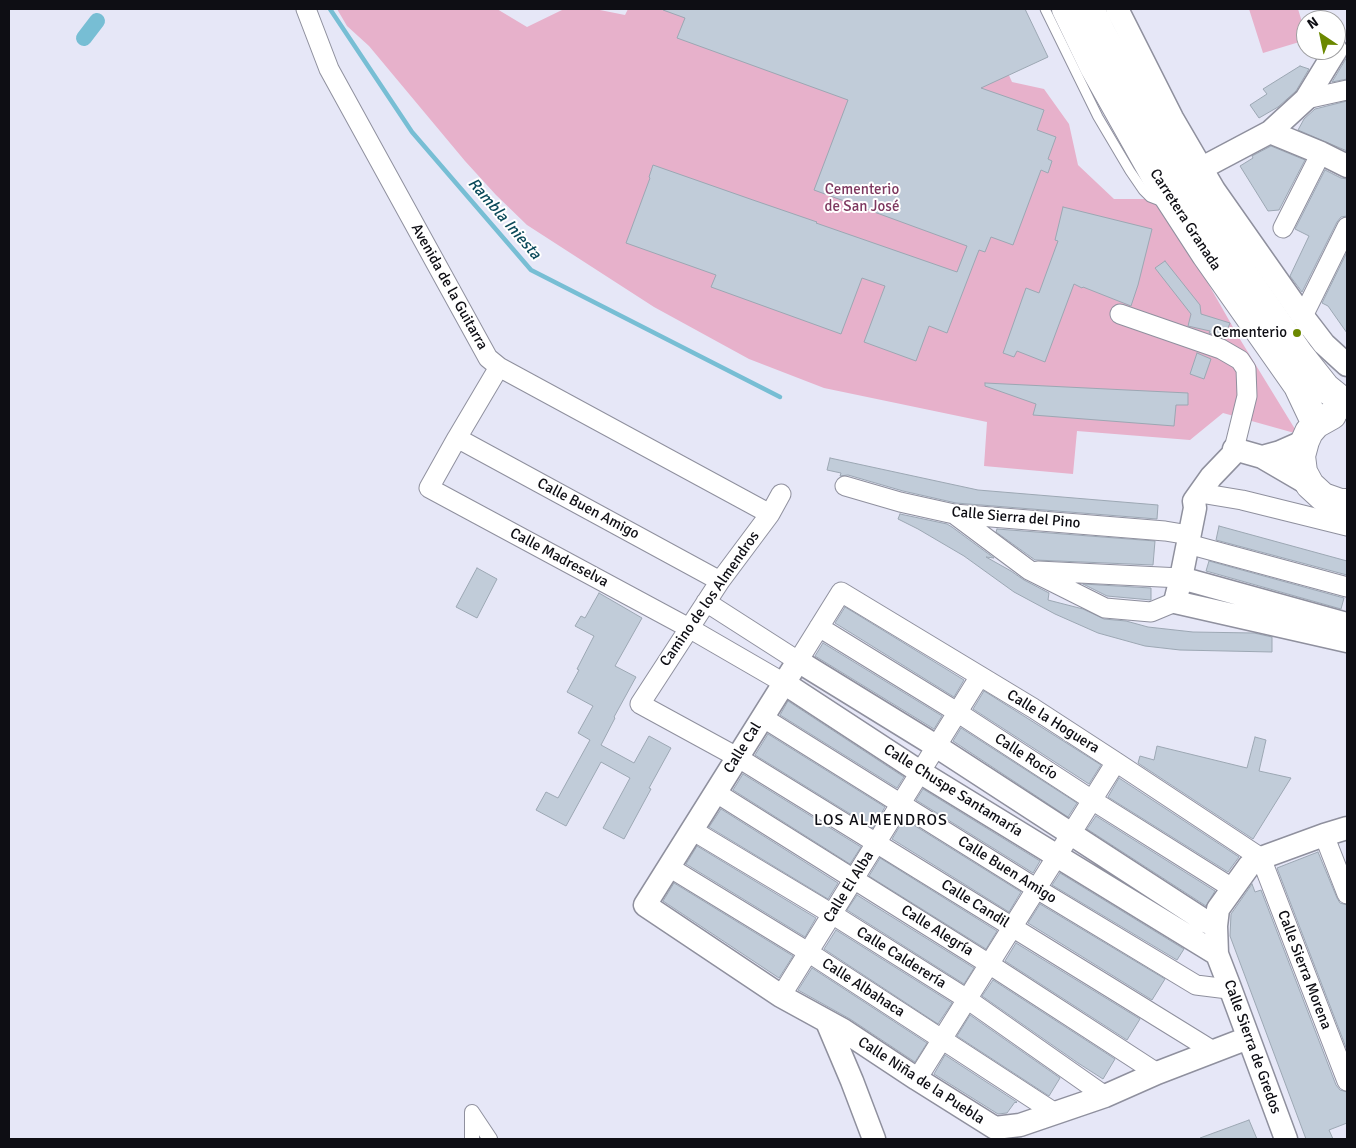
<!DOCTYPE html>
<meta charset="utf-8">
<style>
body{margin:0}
#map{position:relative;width:1356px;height:1148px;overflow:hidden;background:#e6e7f7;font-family:Signika,sans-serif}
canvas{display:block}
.frame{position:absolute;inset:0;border:10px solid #0e0e14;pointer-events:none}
.north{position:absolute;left:1296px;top:10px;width:50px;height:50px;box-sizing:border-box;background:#fff;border:1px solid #9f9fa1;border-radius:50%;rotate:326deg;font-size:14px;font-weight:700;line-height:20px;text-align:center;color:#0e0e14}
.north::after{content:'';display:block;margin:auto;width:18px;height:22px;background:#6b8800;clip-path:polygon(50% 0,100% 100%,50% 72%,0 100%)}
</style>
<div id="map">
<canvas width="1356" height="1148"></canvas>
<div class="frame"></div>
<div class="north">N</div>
</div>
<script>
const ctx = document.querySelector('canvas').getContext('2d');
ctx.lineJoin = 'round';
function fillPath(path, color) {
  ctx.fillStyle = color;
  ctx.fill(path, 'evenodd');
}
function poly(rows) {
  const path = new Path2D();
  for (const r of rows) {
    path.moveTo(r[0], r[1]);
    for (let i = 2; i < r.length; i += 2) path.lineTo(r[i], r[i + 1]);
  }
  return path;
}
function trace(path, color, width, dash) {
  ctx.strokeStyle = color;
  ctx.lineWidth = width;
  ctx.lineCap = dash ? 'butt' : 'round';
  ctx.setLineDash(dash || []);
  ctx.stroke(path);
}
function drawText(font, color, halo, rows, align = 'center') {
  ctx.font = font + ' Signika,sans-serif';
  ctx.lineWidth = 4;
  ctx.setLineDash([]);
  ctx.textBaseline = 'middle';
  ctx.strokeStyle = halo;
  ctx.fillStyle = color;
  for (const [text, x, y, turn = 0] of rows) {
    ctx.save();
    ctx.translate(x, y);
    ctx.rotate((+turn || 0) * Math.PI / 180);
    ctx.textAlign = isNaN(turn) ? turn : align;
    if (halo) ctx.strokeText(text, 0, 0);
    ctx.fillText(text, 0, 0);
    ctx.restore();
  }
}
fillPath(poly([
 [337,9,497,9,527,27,562,10,579,9,595,9,625,15,628,9,979,9,1012,82,1044,89,1069,124,1078,165,1114,199,1160,199,1238,336,1298,434,1223,413,1190,440,1077,431,1073,474,984,466,987,422,824,388,749,359,654,307,527,225,496,195,465,161,369,46,347,26],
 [1249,9,1298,9,1306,35,1306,40,1263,53]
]), '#e7b1cb');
trace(poly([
 [330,9,412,132,531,270,780,397]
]), '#77bed4', 4.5);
trace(poly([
 [84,38,97,21]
]), '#77bed4', 16);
const building = poly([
 [663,9,1025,9,1048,57,981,88,1044,110,1037,130,1056,137,1048,159,1052,161,1048,173,1041,170,1013,245,991,237,985,252,979,250,947,333,929,326,916,361,864,342,885,286,862,278,841,334,711,287,716,275,626,243,650,178,649,177,653,165,753,200,817,222,816,223,957,272,967,246,814,190,848,100,677,38,685,18,663,10,663,9],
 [1347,57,1347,79,1332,82,1347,57],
 [1300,66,1309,69,1296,91,1278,107,1259,118,1250,105,1267,94,1263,89,1300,66],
 [1347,101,1347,151,1298,130,1304,119,1315,109,1347,101],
 [1271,146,1305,160,1279,210,1268,211,1240,166,1253,158,1252,156,1271,146],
 [1325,170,1341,178,1347,179,1347,216,1341,217,1337,222,1302,292,1290,276,1309,236,1295,229,1325,170],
 [1063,207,1152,229,1138,285,1131,306,1083,287,1082,288,1074,284,1045,362,1017,351,1014,357,1003,353,1026,288,1039,293,1058,241,1055,240,1063,207],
 [1347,252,1347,333,1328,306,1322,303,1347,252],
 [1165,261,1200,305,1201,314,1230,323,1224,338,1209,333,1210,331,1188,326,1191,314,1155,268,1165,261],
 [1197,353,1211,359,1204,379,1190,374,1197,353],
 [985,383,1188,393,1188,405,1176,405,1174,426,1033,415,1036,404,985,386,985,383],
 [830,458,978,490,1158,505,1157,519,956,503,903,491,848,475,840,476,841,473,827,470,830,458],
 [900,514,947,524,952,527,994,558,986,557,1011,571,1024,580,1049,593,1048,600,1083,609,1104,619,1126,621,1148,627,1193,632,1254,633,1272,637,1272,652,1180,650,1145,646,1098,633,1055,614,1014,592,964,556,918,529,898,519,900,514],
 [1219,526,1347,561,1347,575,1216,540,1219,526],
 [997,529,1155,541,1153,565,1035,560,996,532,997,529],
 [1209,561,1344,598,1341,609,1206,571,1209,561],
 [477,568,497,579,477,618,456,607,477,568],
 [1083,584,1151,588,1151,600,1107,596,1083,584],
 [599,593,642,618,615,666,636,677,614,717,615,718,601,745,634,763,649,736,671,748,649,788,651,789,624,839,603,828,630,778,601,762,566,826,536,810,546,792,558,798,590,740,578,733,593,706,567,692,579,670,577,669,594,636,575,626,581,616,585,618,599,593],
 [845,607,964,680,954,697,835,623,845,607],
 [823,643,942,716,934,729,815,656,823,643],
 [984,691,1027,718,1101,765,1089,784,973,709,984,691],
 [788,701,904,777,897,788,780,715,788,701],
 [961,728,1077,803,1068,817,953,741,961,728],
 [768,734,885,807,873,828,755,755,768,734],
 [1255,737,1266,740,1259,771,1291,778,1253,839,1138,763,1140,756,1154,760,1157,746,1247,768,1255,737],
 [743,774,861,847,850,864,733,790,743,774],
 [1119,778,1239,857,1228,872,1108,797,1119,778],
 [923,789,1040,861,1033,873,916,800,923,789],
 [721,809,838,883,828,899,709,827,721,809],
 [1096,816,1215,891,1206,906,1087,829,1096,816],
 [904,819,1021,892,1009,912,892,839,904,819],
 [697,846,816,918,805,937,686,864,697,846],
 [1318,852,1337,898,1340,903,1347,905,1347,1050,1277,868,1318,852],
 [880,858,997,931,986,949,869,876,880,858],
 [1060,873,1184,949,1177,960,1052,885,1060,873],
 [674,883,793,956,779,978,663,901,674,883],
 [1252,884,1255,892,1261,890,1336,1085,1340,1090,1347,1092,1347,1123,1329,1130,1333,1139,1306,1139,1230,936,1231,914,1252,884],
 [857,895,974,968,964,984,847,910,857,895],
 [1040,904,1165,979,1152,1000,1028,923,1040,904],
 [836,930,952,1003,938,1024,824,949,836,930],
 [1016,943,1140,1019,1127,1040,1005,961,1016,943],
 [812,968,927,1043,915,1062,850,1019,798,990,812,968],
 [993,980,1115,1059,1103,1079,1078,1063,982,996,993,980],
 [970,1015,1060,1078,1049,1096,957,1036,970,1015],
 [945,1055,1017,1102,1016,1103,1015,1102,1007,1113,998,1114,934,1074,945,1055],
 [1249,1120,1257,1139,1201,1139,1200,1138,1249,1120]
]);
fillPath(building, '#c1ccd9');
trace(building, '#9ca7b3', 1);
const service = poly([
 [1045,9,1098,117,1130,171,1143,190,1150,197,1163,202]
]);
const pedestrian = poly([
 [472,1139,472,1112,490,1139]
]);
const minor = poly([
 [306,9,329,69,488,358,499,367,770,514],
 [1306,99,1347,90],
 [1283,228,1321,153],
 [1120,314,1221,349,1240,360,1246,369,1247,396,1234,449],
 [1303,316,1347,227],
 [499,367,457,438,429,488,689,628,784,683],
 [457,438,720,581],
 [845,486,900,502,954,514,1165,531,1189,535],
 [1200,493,1242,500,1347,526],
 [781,494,770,514,720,581,640,704,737,757,1213,1051],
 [954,514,1029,570,1105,608,1151,612,1175,602],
 [1188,544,1347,587],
 [1038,571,1181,578],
 [706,602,798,661,841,592,1033,708,1116,762,1261,858,1347,1081],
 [819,627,957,712,1092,800,1232,888],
 [762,717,1037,889,1196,985,1228,989,1229,985],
 [715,792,989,964,1157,1073],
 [692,830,832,914,967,999,1105,1096],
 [1324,835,1347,894],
 [669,867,808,952,1055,1113],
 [781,996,980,676],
 [917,1079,1116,762]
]);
const tertiary = poly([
 [1117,9,1172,118,1214,190,1301,314,1324,344,1347,365],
 [1270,132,1321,153,1347,166],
 [1202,168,1270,132,1306,99,1336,50],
 [1305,441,1280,452,1262,457,1310,485],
 [1262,457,1234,449,1233,454,1211,477,1194,501,1195,508,1181,578,1175,602,1347,641],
 [1181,578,1347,624],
 [784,683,920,772,1217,954],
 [1216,926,1205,921,936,746,798,661,645,905,781,996,843,1030,917,1079,995,1128,1020,1125,1105,1096,1157,1073,1248,1038],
 [827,1022,852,1081,874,1139],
 [1286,1139,1229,985,1217,954,1216,926,1218,909,1249,866,1261,858,1324,835,1347,828]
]);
const primary = poly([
 [1066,9,1094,67,1158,181,1206,255,1298,386,1316,424],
 [1090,9,1102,34,1194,203,1299,354,1326,388,1347,405],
 [1332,415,1316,424,1309,432,1305,441,1301,456,1303,472,1310,485,1323,497,1340,503,1347,503]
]);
trace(service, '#8f909e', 11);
trace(pedestrian, '#8f909e', 16);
trace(minor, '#8f909e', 21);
trace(tertiary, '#8f909e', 25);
trace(primary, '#8f909e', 30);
trace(service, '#fff', 9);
trace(pedestrian, '#fff', 14);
trace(minor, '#fff', 19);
trace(tertiary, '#fff', 22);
trace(primary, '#fff', 28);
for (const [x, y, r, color] of [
 [1297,333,5,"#6b8800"]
]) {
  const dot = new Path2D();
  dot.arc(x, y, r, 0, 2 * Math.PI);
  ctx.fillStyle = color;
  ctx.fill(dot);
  trace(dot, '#fff', 2);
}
drawText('15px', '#7e385f', '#fff', [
 ["Cementerio",862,190],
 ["de San José",862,207]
]);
drawText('15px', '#0e0e14', '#fff', [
 ["Carretera Granada",1185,220,57],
 ["Avenida de la Guitarra",449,287,61],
 ["Calle Buen Amigo",588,509,28],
 ["Calle Sierra del Pino",1016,518,5],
 ["Calle Madreselva",559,558,28],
 ["Camino de los Almendros",710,599,-55],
 ["Calle la Hoguera",1053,722,32],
 ["Calle Cal",743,748,-58],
 ["Calle Rocío",1026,757,33],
 ["Calle Chuspe Santamaría",953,791,32],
 ["Calle Buen Amigo",1007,870,32],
 ["Calle El Alba",849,887,-58],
 ["Calle Candil",975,904,32],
 ["Calle Alegría",937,931,32],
 ["Calle Calderería",901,958,32],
 ["Calle Sierra Morena",1304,970,69],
 ["Calle Albahaca",863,988,33],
 ["Calle Sierra de Gredos",1252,1047,70],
 ["Calle Niña de la Puebla",921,1081,33]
]);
drawText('15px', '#0e0e14', '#fff', [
 ["Cementerio",1287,333]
], 'right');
drawText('italic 16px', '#0b4a5a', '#fff', [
 ["Rambla Iniesta",504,219,49]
]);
ctx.letterSpacing = '1px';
drawText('16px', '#0e0e14', '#fff', [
 ["LOS ALMENDROS",881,821]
]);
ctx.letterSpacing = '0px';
</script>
